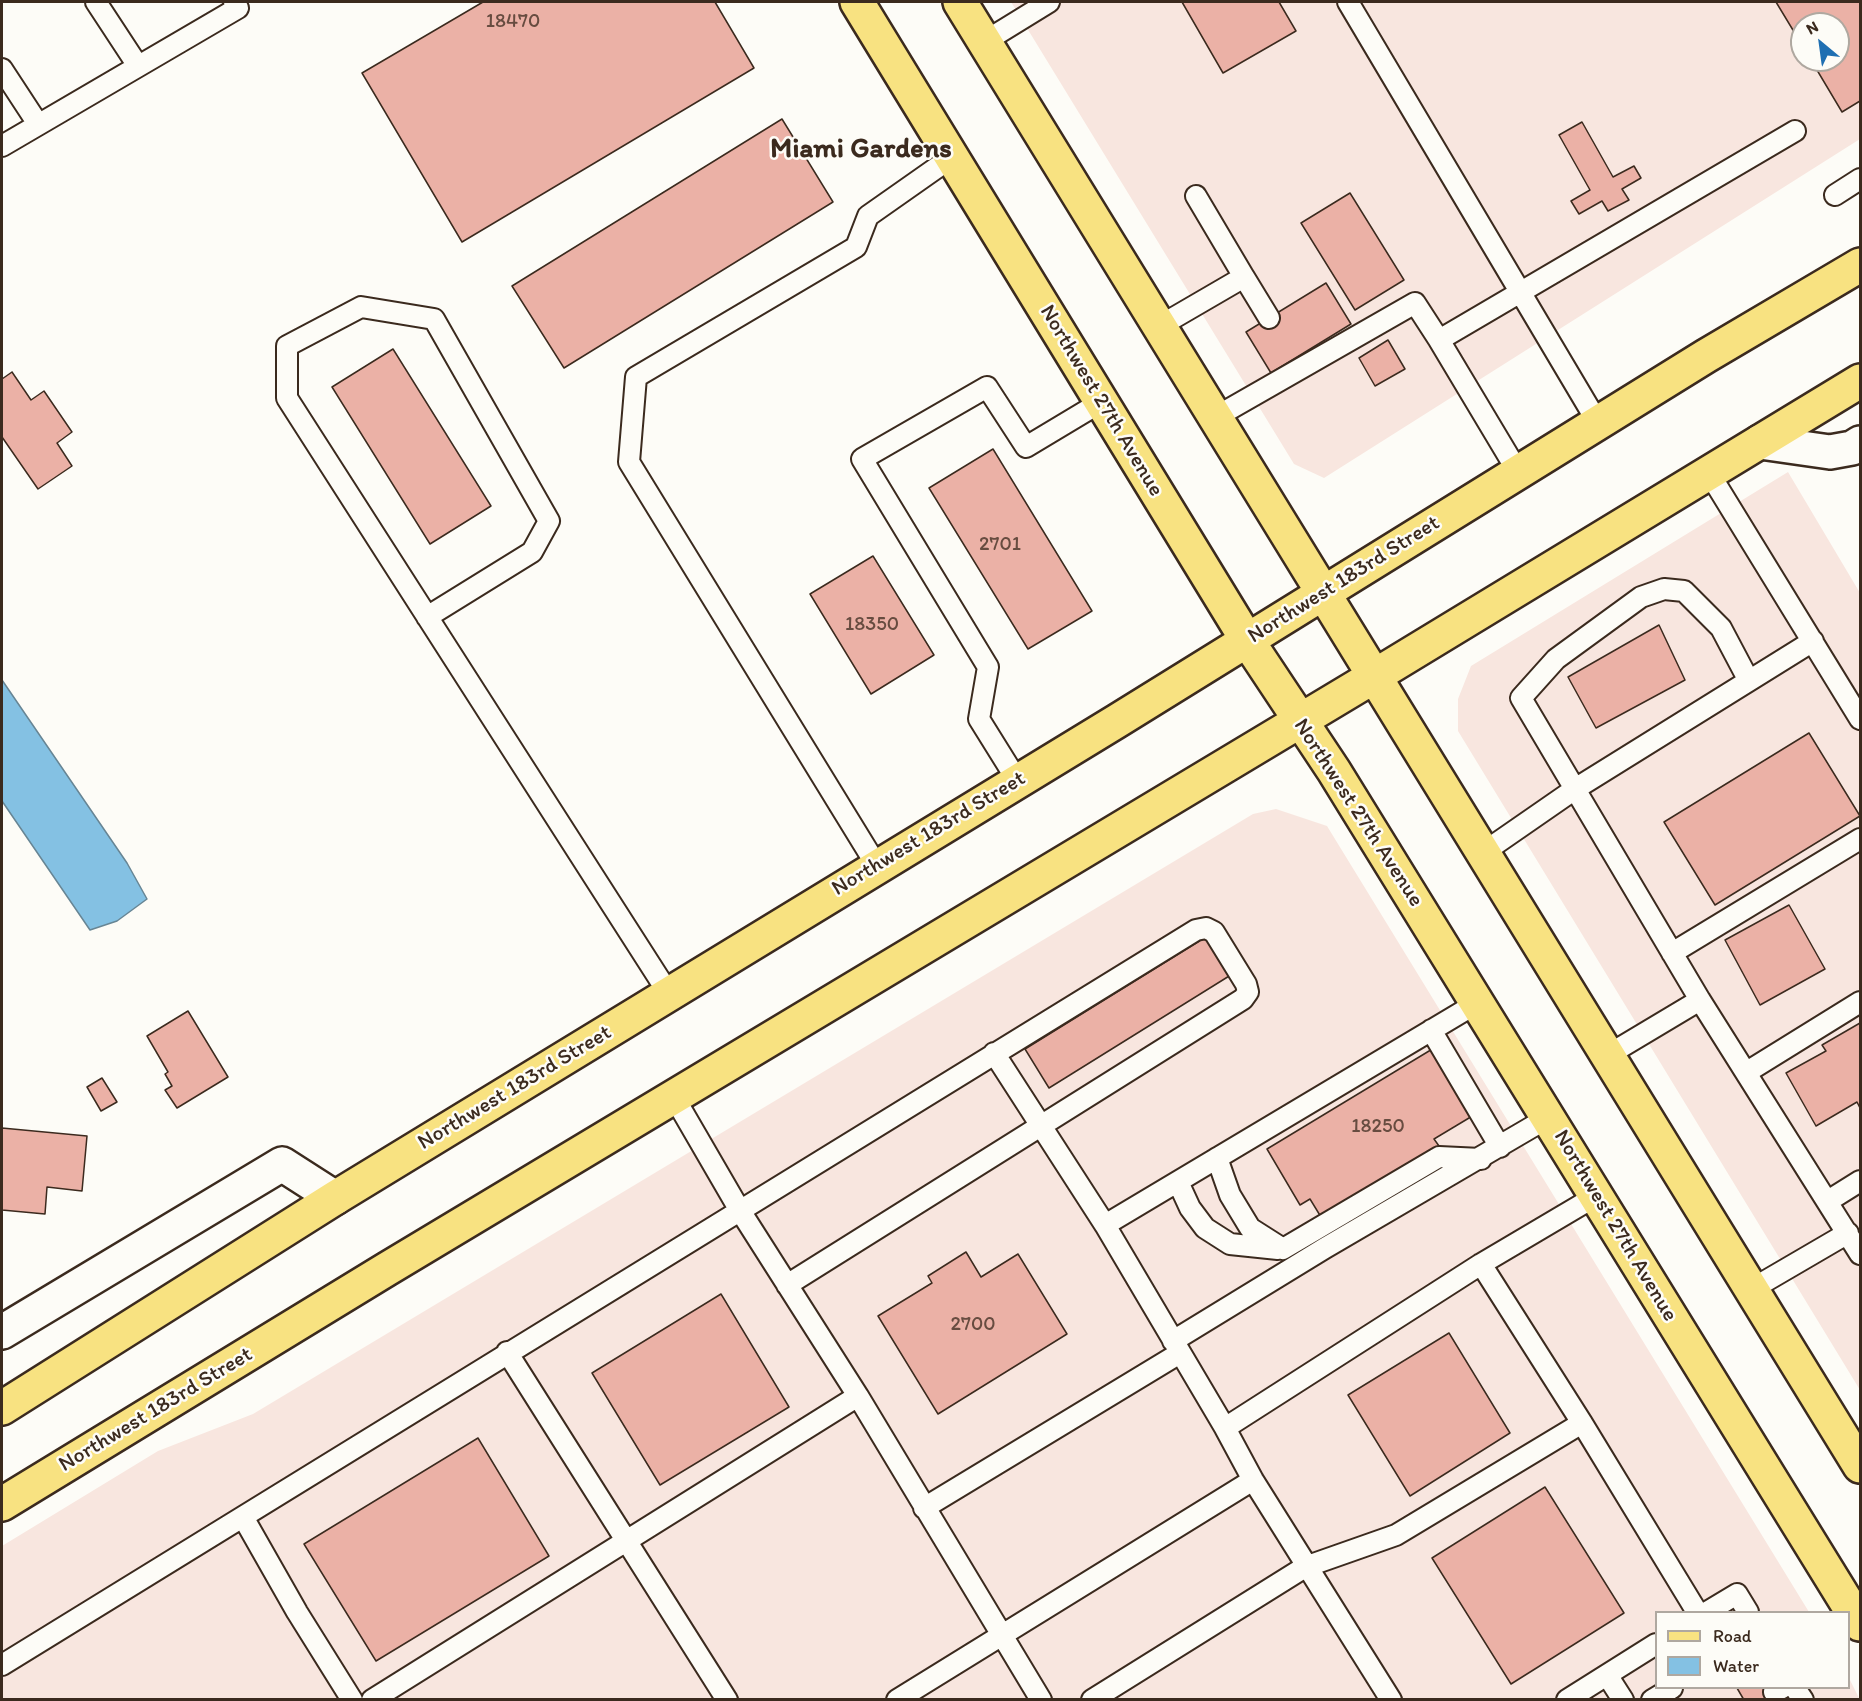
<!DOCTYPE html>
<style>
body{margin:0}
#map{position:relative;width:1862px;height:1701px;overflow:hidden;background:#fdfcf7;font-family:Itim,sans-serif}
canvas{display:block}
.frame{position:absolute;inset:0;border:3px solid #3b2a1e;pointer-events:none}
.legend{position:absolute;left:1655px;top:1611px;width:195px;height:78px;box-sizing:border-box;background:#fdfcf7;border:2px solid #afa8a0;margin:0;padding:8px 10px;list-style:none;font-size:18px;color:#3b2a1e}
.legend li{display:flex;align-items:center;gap:12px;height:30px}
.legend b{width:30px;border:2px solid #afa8a0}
.north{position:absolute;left:1790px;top:12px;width:60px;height:60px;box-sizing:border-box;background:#fdfcf7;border:2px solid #afa8a0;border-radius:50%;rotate:331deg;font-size:16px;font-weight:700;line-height:24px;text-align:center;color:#3b2a1e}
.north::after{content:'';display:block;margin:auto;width:21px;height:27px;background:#1f6fb2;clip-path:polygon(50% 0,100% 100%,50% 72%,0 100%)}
</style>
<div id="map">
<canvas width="1862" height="1701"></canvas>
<div class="frame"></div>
<ul class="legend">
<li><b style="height:8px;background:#f8e281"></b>Road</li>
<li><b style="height:16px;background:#84c1e3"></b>Water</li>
</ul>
<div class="north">N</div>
</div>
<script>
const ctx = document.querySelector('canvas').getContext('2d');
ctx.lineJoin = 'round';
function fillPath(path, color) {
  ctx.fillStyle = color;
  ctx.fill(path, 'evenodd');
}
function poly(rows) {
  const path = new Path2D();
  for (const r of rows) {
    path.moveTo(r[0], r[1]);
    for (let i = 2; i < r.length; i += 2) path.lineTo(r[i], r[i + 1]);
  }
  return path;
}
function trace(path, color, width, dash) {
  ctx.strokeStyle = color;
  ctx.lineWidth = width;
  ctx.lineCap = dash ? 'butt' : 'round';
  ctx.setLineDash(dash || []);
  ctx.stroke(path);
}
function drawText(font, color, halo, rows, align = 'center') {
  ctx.font = font + ' Itim,sans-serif';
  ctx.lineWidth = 5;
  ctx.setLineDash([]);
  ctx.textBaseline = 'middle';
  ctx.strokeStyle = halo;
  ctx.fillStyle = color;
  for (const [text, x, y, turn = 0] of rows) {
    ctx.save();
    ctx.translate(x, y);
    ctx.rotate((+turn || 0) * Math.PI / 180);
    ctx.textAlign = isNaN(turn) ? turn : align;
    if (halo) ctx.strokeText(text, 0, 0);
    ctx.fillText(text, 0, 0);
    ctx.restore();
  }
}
fillPath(poly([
 [1011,2,1860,2,1860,139,1324,478,1294,464],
 [1802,24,1838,24,1838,60,1802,60],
 [1788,472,1860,593,1860,1390,1458,731,1458,699,1471,666],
 [1276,809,1327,826,1809,1612,1656,1612,1656,1688,1848,1688,1849,1678,1860,1700,2,1700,2,1546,158,1451,253,1414,1253,814]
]), '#f8e6df');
const water = poly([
 [2,680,127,863,147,899,117,921,90,930,2,801,2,680]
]);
fillPath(water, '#84c1e3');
trace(water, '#678594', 1.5);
const building = poly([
 [483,2,715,2,754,68,462,242,362,73,483,2],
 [1182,2,1279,2,1296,31,1223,73,1182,2],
 [1776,2,1860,2,1860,101,1842,112,1811,60,1838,60,1838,24,1802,24,1802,45,1776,2],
 [782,119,833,202,564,368,512,286,782,119],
 [1582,122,1613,177,1634,166,1641,178,1622,189,1629,200,1608,211,1602,201,1579,214,1571,201,1590,190,1559,135,1582,122],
 [1350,193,1404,280,1355,310,1301,223,1350,193],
 [1326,283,1351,324,1271,373,1246,332,1326,283],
 [1388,340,1405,369,1375,386,1359,358,1388,340],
 [393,349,491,506,430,544,332,387,393,349],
 [12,372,31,400,44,391,72,432,57,443,72,466,38,489,2,437,2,379,12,372],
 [993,449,1092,611,1028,649,929,488,993,449],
 [873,556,934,655,871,694,810,594,873,556],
 [1659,625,1685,680,1596,728,1568,677,1659,625],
 [1809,733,1860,816,1715,905,1664,822,1809,733],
 [1789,905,1825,969,1760,1005,1725,940,1789,905],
 [1209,935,1234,973,1049,1088,1025,1049,1209,935],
 [188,1011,228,1077,177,1108,165,1090,172,1086,165,1074,168,1072,147,1036,188,1011],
 [1860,1023,1860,1108,1857,1102,1816,1126,1786,1073,1826,1051,1822,1045,1860,1023],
 [1434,1048,1474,1115,1434,1139,1439,1146,1321,1217,1310,1199,1300,1205,1267,1149,1434,1048],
 [102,1078,117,1102,101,1111,87,1087,102,1078],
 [2,1128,87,1136,82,1191,47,1187,45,1214,2,1210,2,1128],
 [966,1252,981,1277,1018,1254,1067,1334,938,1414,878,1316,932,1283,928,1276,966,1252],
 [721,1294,789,1407,660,1485,592,1373,721,1294],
 [1449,1333,1510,1433,1410,1496,1348,1395,1449,1333],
 [478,1438,549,1556,376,1661,304,1544,478,1438],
 [1545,1487,1624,1613,1511,1684,1432,1558,1545,1487],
 [1737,1688,1771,1688,1779,1700,1744,1700,1737,1688]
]);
fillPath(building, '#ebb1a6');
trace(building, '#3b2a1e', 1.5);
const lane = poly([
 [96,2,138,66],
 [1348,2,1598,423],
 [984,42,1049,2],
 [2,69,38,124],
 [2,146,238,8,234,2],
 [1835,195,1860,179],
 [1244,277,1269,318],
 [1158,327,1244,277,1196,196],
 [1214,418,1415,303,1439,340],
 [1518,472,1439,340,1795,131],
 [1709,473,1860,719],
 [427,617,532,552,549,521,434,319,361,307,287,346,287,398,669,994],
 [1749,681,1721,628,1684,591,1664,589,1641,597,1556,659,1521,698,1700,1000,1860,1254],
 [1017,780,979,719,988,667,862,459,987,387,1026,447,1101,402],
 [1484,852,1575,789,1813,641],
 [877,866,629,462,636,377,856,247,868,216,952,157],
 [1672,953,1860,839],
 [1431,1030,1500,1147],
 [994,1053,1105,1225,1225,1428,1253,1480,1391,1700],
 [1608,1055,1700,1000],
 [1747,1072,1860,1002],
 [674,1097,739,1209,858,1396,1041,1700],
 [1217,1158,1230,1195,1250,1228,1283,1249,1439,1157,1481,1159],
 [1178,1182,1190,1208,1205,1228,1230,1244,1278,1249],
 [1828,1201,1860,1181],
 [1105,1225,1477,1003],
 [1481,1264,1582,1423,1697,1612],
 [1752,1289,1848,1233],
 [1173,1341,1325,1248,1549,1117],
 [507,1352,727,1700],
 [1225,1428,1481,1264,1596,1196],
 [924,1508,1180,1353],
 [243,1517,297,1612,352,1700],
 [1707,1612,1737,1594,1748,1612],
 [2,1665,1196,930,1206,928,1214,932,1246,984,1248,992,1243,999,787,1285],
 [1607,1675,1623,1700],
 [1795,1688,1803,1700],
 [1774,1692,1782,1688],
 [372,1700,858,1396],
 [897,1700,1253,1480],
 [1092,1700,1305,1567,1396,1535,1582,1423],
 [1567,1700,1656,1644],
 [1652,1700,1672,1688]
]);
const street = poly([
 [1760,442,1830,452,1852,448,1860,443],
 [2,1332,282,1164,335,1198]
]);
const primary = poly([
 [857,2,1247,640,1334,771,1860,1624],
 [960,2,1860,1466],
 [2,1408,335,1198,1117,721,1706,356,1860,265],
 [2,1504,387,1269,1373,677,1860,381]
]);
trace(lane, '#3b2a1e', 24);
trace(street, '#3b2a1e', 38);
trace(primary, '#3b2a1e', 38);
trace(lane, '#fdfcf7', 20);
trace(street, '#fdfcf7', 33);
trace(primary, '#f8e281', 33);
drawText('20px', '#674c40', null, [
 ["18470",513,22],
 ["2701",1000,545],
 ["18350",872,625],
 ["18250",1378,1127],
 ["2700",973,1325]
]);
drawText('22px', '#3b2a1e', '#fdfcf7', [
 ["Northwest 27th Avenue",1101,401,59],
 ["Northwest 183rd Street",1344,580,-32],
 ["Northwest 27th Avenue",1358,813,57],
 ["Northwest 183rd Street",929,834,-31],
 ["Northwest 183rd Street",515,1088,-31],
 ["Northwest 27th Avenue",1615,1226,59],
 ["Northwest 183rd Street",156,1410,-31]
]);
drawText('bold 28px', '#3b2a1e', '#fdfcf7', [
 ["Miami Gardens",861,150]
]);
</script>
